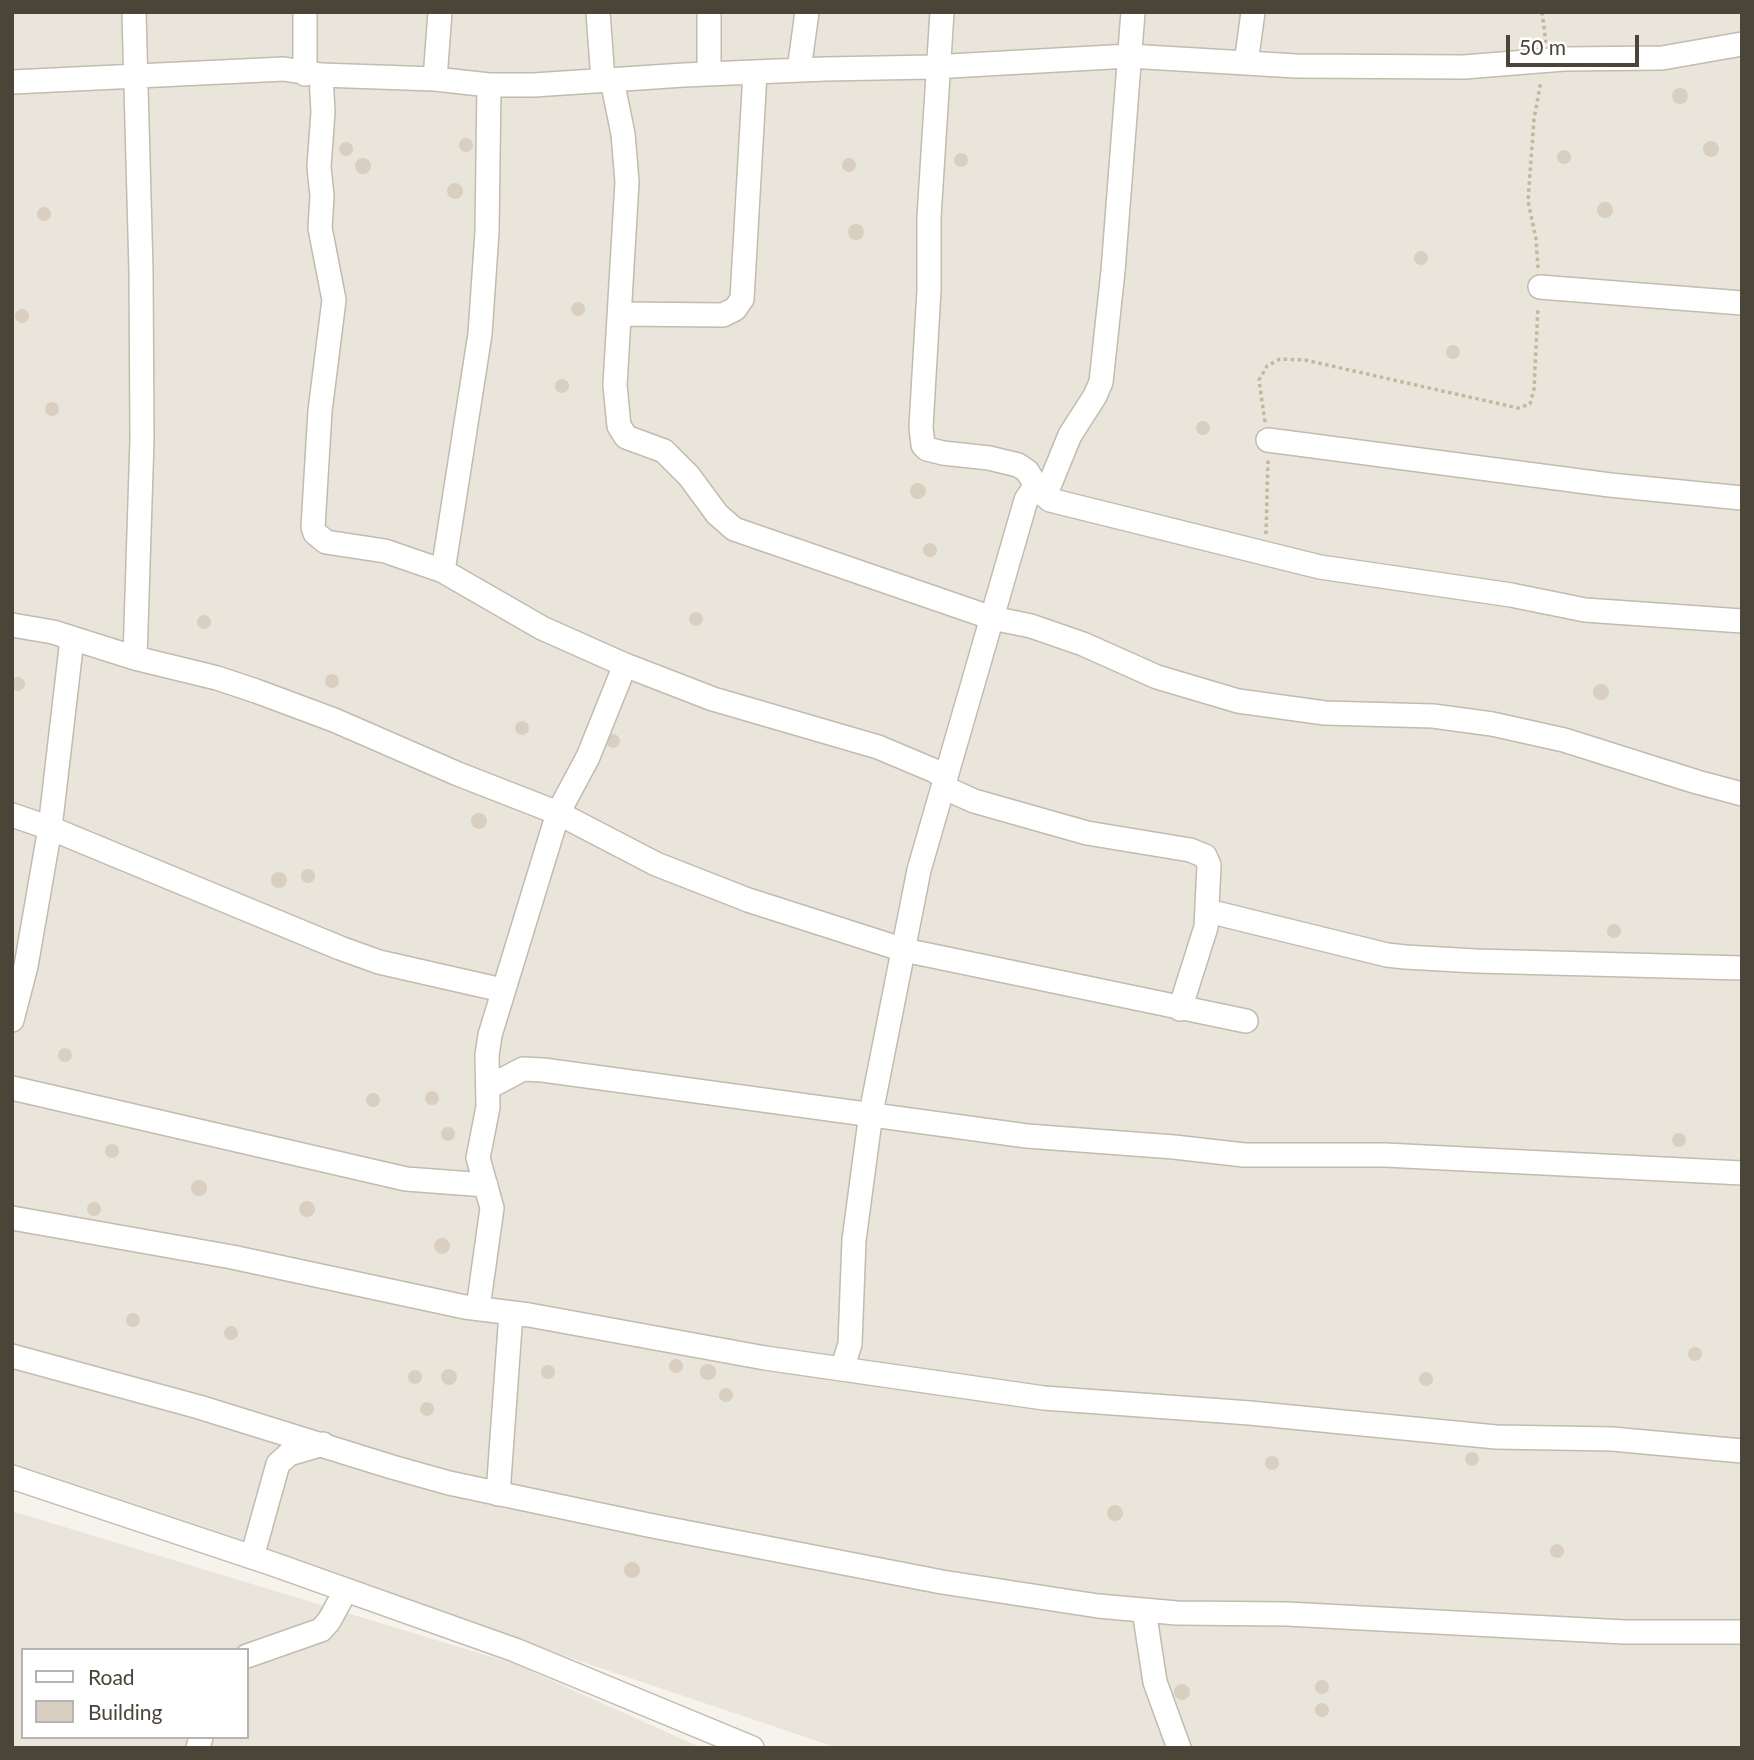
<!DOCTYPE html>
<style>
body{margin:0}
#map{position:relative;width:1754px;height:1760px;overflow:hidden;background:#f6f3ec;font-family:Lato,sans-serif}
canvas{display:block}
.frame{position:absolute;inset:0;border:14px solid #4b4439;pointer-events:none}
.legend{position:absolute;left:21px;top:1648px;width:228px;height:91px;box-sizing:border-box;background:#fff;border:2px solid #b7b4b0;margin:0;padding:9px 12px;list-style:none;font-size:21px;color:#4b4439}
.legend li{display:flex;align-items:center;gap:14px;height:35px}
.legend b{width:35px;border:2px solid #b7b4b0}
.scale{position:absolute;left:1506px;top:35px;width:133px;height:32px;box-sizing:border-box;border:4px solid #4b4439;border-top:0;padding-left:9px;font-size:21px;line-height:24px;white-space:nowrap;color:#4b4439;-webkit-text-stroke:5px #fff;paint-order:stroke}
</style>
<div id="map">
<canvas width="1754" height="1760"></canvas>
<div class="frame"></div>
<ul class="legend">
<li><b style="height:9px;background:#fff"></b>Road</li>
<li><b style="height:19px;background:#d8cfc1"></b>Building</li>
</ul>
<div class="scale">50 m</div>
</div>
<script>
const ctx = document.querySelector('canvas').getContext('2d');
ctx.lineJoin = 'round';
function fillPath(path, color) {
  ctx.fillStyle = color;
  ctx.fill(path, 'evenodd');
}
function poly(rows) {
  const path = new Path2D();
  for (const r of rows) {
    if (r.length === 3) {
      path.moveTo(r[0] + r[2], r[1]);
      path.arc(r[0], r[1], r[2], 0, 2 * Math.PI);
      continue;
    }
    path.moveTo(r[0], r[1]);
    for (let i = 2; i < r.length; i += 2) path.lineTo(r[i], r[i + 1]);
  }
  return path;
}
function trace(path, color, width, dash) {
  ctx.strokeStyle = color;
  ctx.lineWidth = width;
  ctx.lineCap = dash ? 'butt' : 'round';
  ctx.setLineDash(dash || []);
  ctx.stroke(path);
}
fillPath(poly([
 [12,12,1742,12,1742,1748,838,1748,12,1470],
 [12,1511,515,1664,702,1748,12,1748],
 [23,1650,247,1650,247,1737,23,1737]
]), '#eae5da');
fillPath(poly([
 [1680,96,8],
 [466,145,7],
 [1711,149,8],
 [346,149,7],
 [1564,157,7],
 [961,160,7],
 [849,165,7],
 [363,166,8],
 [455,191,8],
 [1605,210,8],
 [44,214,7],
 [856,232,8],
 [1421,258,7],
 [578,309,7],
 [22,316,7],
 [1453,352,7],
 [562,386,7],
 [52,409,7],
 [1203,428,7],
 [918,491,8],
 [930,550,7],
 [696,619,7],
 [204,622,7],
 [332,681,7],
 [18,684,7],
 [1601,692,8],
 [522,728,7],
 [613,741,7],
 [479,821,8],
 [308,876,7],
 [279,880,8],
 [1614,931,7],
 [65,1055,7],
 [432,1098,7],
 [373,1100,7],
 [448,1134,7],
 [1679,1140,7],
 [112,1151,7],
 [199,1188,8],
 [307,1209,8],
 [94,1209,7],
 [442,1246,8],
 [133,1320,7],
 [231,1333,7],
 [1695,1354,7],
 [676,1366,7],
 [708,1372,8],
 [548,1372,7],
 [449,1377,8],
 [415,1377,7],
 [1426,1379,7],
 [726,1395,7],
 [427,1409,7],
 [1472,1459,7],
 [1272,1463,7],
 [1115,1513,8],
 [1557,1551,7],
 [632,1570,8],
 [1322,1687,7],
 [1182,1692,8],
 [1322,1710,7]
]), '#d8cfc1');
const minor = poly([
 [134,12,141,271,142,439,135,658],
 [305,12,305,74],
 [598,12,603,80],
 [942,12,929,217,929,290,921,427,923,445,927,449,943,453,989,458,1018,465,1027,471,1039,490,1050,500,1320,567,1511,595,1585,610,1742,621],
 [1246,63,1253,12],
 [799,70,807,12],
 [709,74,709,12],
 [321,75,323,112,319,167,322,196,320,228,334,300,320,411,313,527,315,533,326,542,385,551,443,571,542,628,625,665,713,699,878,747,935,771,946,779],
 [435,79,440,12],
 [612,80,623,134,627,182,615,385,619,426,626,437,664,451,689,476,717,514,734,529,992,618,1031,626,1083,644,1157,677,1238,701,1325,713,1433,716,1492,724,1564,740,1697,782,1742,794],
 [12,82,284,69,321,75,435,79,489,85,534,85,684,75,825,69,932,67,1129,56,1296,66,1464,67,1564,59,1662,58,1742,44],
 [1540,287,1742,303],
 [620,314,723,315,735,309,742,299,755,73],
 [1268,440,1610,485,1742,498],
 [1045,496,1070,435,1095,396,1101,382,1113,271,1133,12],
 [443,571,480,334,487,232,489,85],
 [12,625,53,632,135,658,217,678,256,691,334,720,458,774,558,813,656,864,748,900,904,950,1246,1021],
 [943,787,974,801,1087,833,1190,850,1205,856,1209,865,1206,927,1180,1009],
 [12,815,50,828,340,948,379,962,502,990],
 [1208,911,1387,955,1405,957,1476,961,1742,968],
 [12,1020,26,966,50,828,72,639],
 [489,1087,523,1069,543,1070,1027,1136,1174,1147,1244,1155,1385,1155,1742,1173],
 [12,1088,406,1179,486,1185],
 [12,1218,232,1257,465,1307,529,1315,765,1358,1044,1398,1250,1413,1496,1437,1612,1439,1742,1451],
 [478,1308,492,1208,478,1158,488,1107,487,1055,490,1035,558,813,588,757,625,665],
 [12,1356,199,1407,392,1467,449,1483,648,1525,942,1582,1098,1606,1177,1613,1287,1614,1624,1632,1742,1632],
 [842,1369,850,1344,854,1240,871,1113,919,870,1026,500,1036,485],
 [12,1477,273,1564,515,1650,752,1748],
 [498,1494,511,1313],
 [252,1557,278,1464,289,1454,323,1444],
 [1144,1610,1155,1682,1179,1748],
 [247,1656,321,1630,329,1621,346,1590],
 [198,1748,201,1737]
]);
trace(minor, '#c2bbae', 26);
trace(poly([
 [1542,12,1546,43],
 [1538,268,1536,239,1528,201,1534,119,1541,81],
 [1265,422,1259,380,1267,366,1280,359,1305,360,1518,408,1530,404,1534,389,1538,307],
 [1266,534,1268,458]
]), '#c4b79f', 3.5, [3.5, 3.5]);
trace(minor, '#fff', 23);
</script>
